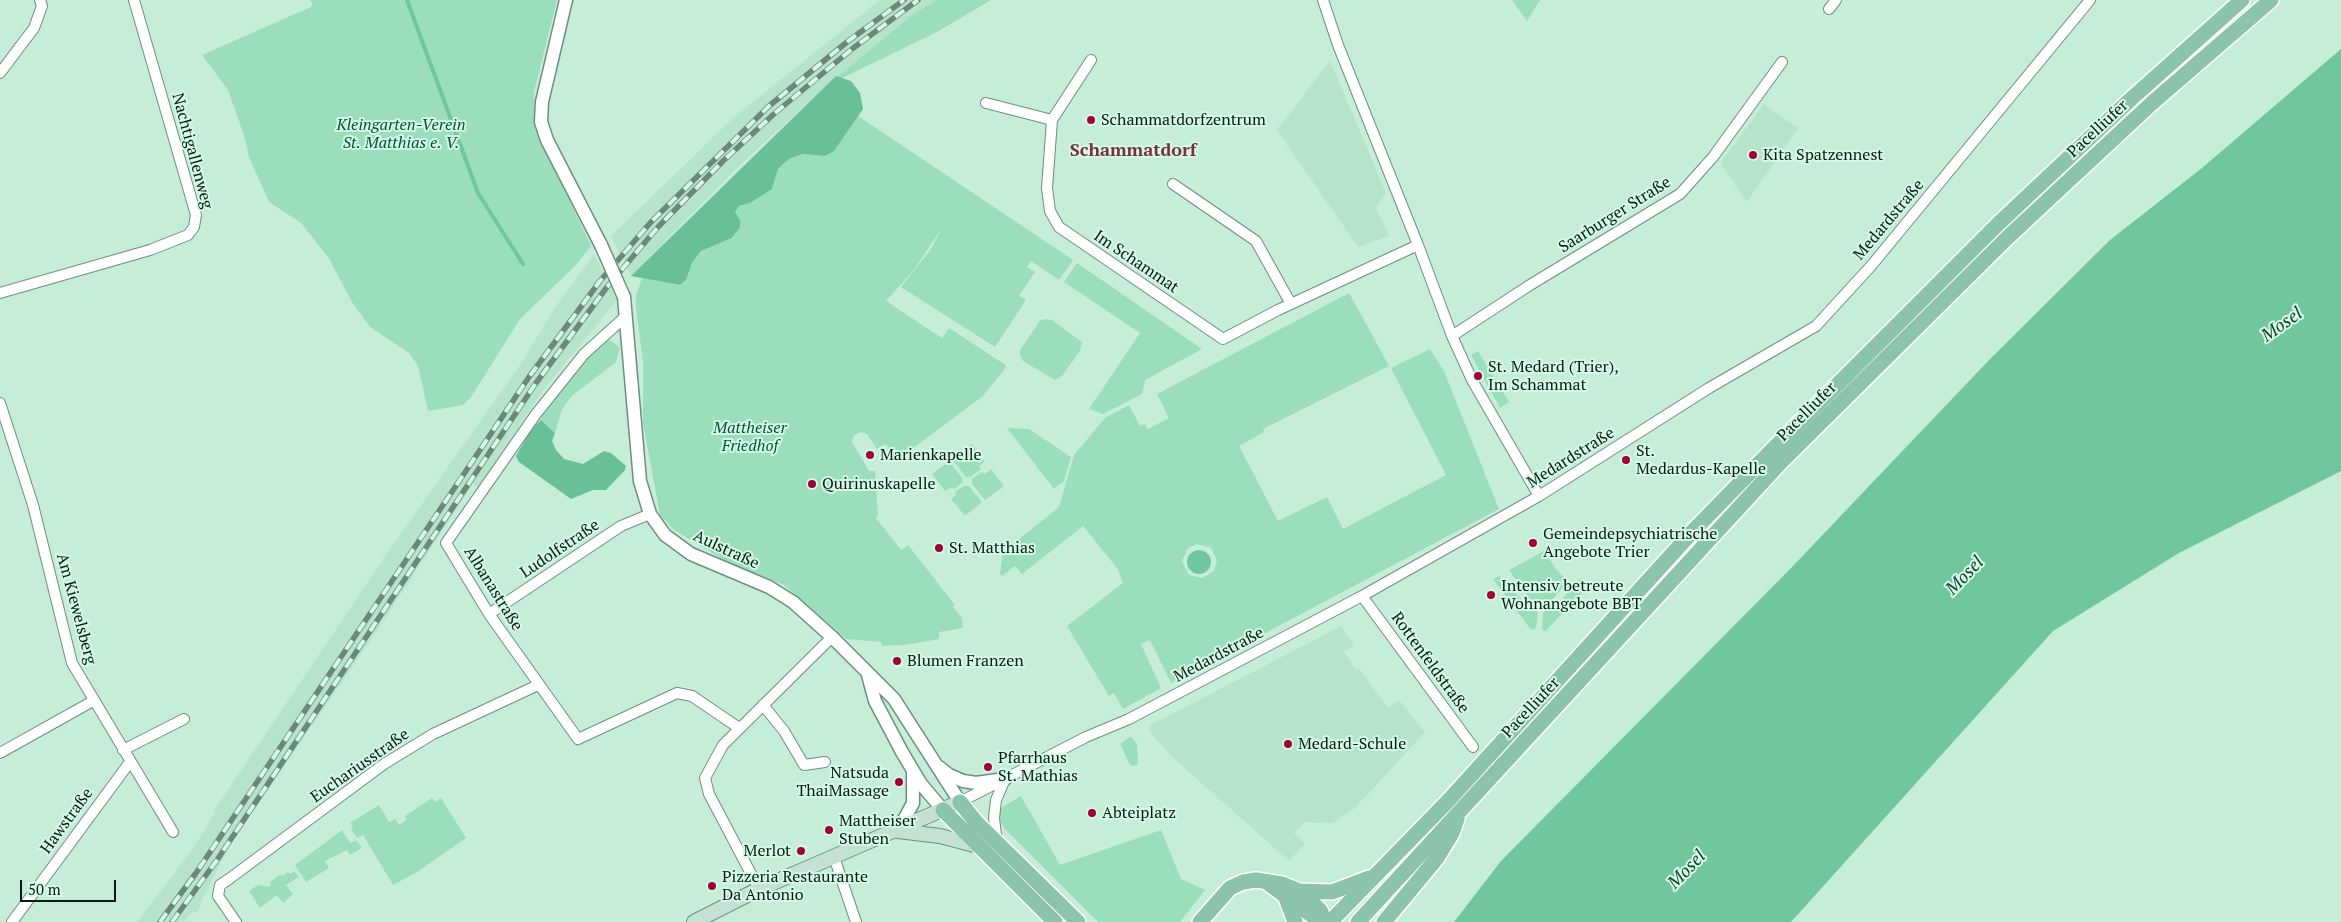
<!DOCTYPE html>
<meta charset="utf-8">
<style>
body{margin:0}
#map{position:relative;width:2341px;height:922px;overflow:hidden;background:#c6edd8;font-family:"PT Serif",serif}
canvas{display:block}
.scale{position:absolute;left:20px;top:880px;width:96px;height:22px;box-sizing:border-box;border:2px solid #0c1a13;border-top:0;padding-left:6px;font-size:15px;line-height:18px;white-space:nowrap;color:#0c1a13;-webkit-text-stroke:4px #d3fae6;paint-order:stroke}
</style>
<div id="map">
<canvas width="2341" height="922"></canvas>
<div class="scale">50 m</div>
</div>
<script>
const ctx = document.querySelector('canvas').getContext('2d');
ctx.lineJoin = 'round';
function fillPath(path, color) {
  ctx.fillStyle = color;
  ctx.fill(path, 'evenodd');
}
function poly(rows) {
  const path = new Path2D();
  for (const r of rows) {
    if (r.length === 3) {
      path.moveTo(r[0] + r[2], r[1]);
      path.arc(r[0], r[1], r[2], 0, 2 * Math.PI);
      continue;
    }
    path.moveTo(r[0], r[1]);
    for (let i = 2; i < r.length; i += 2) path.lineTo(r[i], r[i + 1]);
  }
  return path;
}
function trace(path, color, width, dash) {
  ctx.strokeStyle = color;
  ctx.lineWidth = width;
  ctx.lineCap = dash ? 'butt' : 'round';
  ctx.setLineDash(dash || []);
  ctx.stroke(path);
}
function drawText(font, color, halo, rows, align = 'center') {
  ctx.font = font + ' "PT Serif",serif';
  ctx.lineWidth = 4;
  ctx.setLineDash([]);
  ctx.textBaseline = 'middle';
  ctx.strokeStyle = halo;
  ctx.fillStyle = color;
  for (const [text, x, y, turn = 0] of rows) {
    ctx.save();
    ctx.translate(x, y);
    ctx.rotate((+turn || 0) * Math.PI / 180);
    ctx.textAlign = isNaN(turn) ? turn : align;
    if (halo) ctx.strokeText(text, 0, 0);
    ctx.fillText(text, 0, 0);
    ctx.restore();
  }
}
fillPath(poly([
 [880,0,937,0,915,13,826,86,742,163,631,276,611,236,732,119],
 [1330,61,1386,193,1376,208,1389,236,1358,247,1277,130],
 [1764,104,1798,128,1747,202,1723,167,1722,161],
 [594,254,617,300,545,388,478,487,473,484,374,635,229,847,204,896,197,914,193,911,184,922,137,922,192,850,215,813,213,812,390,549,522,362,554,309],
 [1341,626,1354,646,1344,652,1356,670,1359,668,1388,708,1399,700,1425,732,1355,808,1333,823,1305,822,1294,833,1305,843,1289,861,1170,755,1151,733,1149,726]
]), '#b5e4cb');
fillPath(poly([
 [310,0,557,0,534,92,534,111,546,150,591,246,574,267,520,319,471,397,463,405,428,411,418,366,409,353,370,327,352,302,328,257,301,223,269,202,249,157,244,135,228,90,202,55,313,6],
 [937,0,991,0,937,32,826,86,915,13],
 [1512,0,1540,0,1527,21],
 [858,116,1073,260,1059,280,1031,261,1027,267,1035,272,1019,296,1026,300,995,347,901,287,931,249,942,228,913,271,886,301,942,338,949,328,1007,366,983,396,896,461,886,444,877,449,867,434,861,432,854,435,852,442,869,471,875,471,878,514,876,518,901,550,908,545,955,605,953,607,962,618,963,628,939,632,939,639,905,645,882,646,881,642,846,639,784,585,724,560,674,530,660,515,643,423,643,362,636,308,636,295,642,278,680,285,686,280,692,263,701,251,732,238,740,227,740,220,735,212,739,206,750,203,772,189,778,169,782,165,789,159,803,154,825,156,834,151],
 [1077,263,1202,349,1145,380,1142,394,1103,414,1089,409,1140,333,1064,282],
 [1349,293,1389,366,1263,429,1264,432,1239,446,1278,521,1327,497,1343,529,1446,475,1391,368,1430,349,1444,371,1499,509,1171,683,1150,640,1141,644,1161,688,1123,709,1114,693,1109,696,1067,626,1123,583,1117,568,1083,526,1022,574,1015,566,1002,576,1000,573,1003,552,1059,507,1074,455,1105,418,1129,405,1140,426,1145,424,1148,429,1169,418,1157,394],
 [1197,544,1211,548,1217,560,1214,571,1202,578,1189,575,1182,561,1188,548],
 [1044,319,1052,320,1082,342,1080,351,1062,376,1055,380,1023,361,1020,355,1020,350,1040,321],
 [610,340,620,348,616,362,573,395,562,409,555,433,541,420,543,410,591,351,601,342],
 [1478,351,1509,402,1500,408,1471,355],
 [1007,428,1029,429,1071,457,1064,481,1054,489],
 [972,444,985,462,979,466,981,469,970,477,966,477,952,459],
 [949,461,963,479,962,483,954,489,952,487,945,491,932,474],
 [991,469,1004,486,985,500,972,484,972,479,982,472,985,474],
 [964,486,969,486,982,502,965,516,951,499,957,494,955,492],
 [1544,551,1556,569,1568,582,1550,602,1543,605,1531,600,1509,570],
 [1499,576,1528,606,1538,612,1536,628,1531,630,1493,579],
 [1581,578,1589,585,1546,631,1542,630,1543,612,1556,606],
 [1131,736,1137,744,1138,764,1135,766,1130,765,1120,744],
 [1021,796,1060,865,1161,830,1181,879,1205,890,1180,922,1098,922,1004,828,998,817,1001,808],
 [432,798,435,802,441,798,466,838,417,872,393,885,363,835,357,838,351,829,353,827,350,823,379,805,389,822,395,819,399,825,407,820,405,816],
 [342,830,350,843,356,840,362,848,350,855,347,850,325,861,329,868,306,882,295,865],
 [294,871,299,877,286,885,293,894,283,903,277,895,260,908,249,891,258,885,268,887,271,885,270,882,281,874,282,876,288,872,290,874]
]), '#9bdebc');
fillPath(poly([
 [836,76,851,81,860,93,863,109,834,151,825,156,803,154,789,159,782,165,778,169,772,189,750,203,739,206,735,212,740,220,740,227,732,238,701,251,692,263,686,280,680,285,631,276],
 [541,420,555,433,552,441,556,450,564,459,583,464,604,451,611,453,626,466,625,470,606,490,593,490,571,499,519,462,516,456,531,430]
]), '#69c097');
fillPath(poly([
 [2341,49,2341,471,2179,553,2053,631,1791,922,1454,922,1501,861,1793,566,1990,359,2110,240,2202,168],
 [1199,562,12]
]), '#70c79e');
trace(poly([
 [407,0,478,193,523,264]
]), '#70c79e', 4);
const minor = poly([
 [1323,0,1338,45,1418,245,1452,336,1472,380,1539,496],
 [1829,9,1836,0],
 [1091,60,1052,120,1047,188,1050,211,1059,227,1223,339,1278,310,1418,245],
 [0,73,34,28,42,6,40,0],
 [986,103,1052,120],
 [1173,184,1256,241,1291,304],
 [0,293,150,250,188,235,194,227,196,215,134,0],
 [626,316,584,354,536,414,446,543,489,614,578,739,677,693,692,696,739,728],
 [1452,336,1530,285,1680,194,1713,157,1782,62],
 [0,403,33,505,72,663,173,832],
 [1362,596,1473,747],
 [489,614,621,526,650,514],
 [763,705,784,731,804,765,825,762],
 [123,750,184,719],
 [0,753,93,701],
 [960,802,1086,737,1129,719,1362,596,1539,496,1709,388,1816,326,1871,266,2090,0],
 [997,843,994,818,996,800,1005,779],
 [834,857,856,922],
 [759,889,709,794,705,778,723,745,832,637],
 [12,922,130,762],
 [236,922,218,896,220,885,229,879,384,764,433,734,538,685]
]);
const tertiary = poly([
 [566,0,542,102,541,122,547,140,601,245],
 [624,297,640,481,650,514,665,535,691,554,769,587,793,602,832,637,894,699,960,802],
 [868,675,875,701,902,752,921,784,943,810],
 [939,767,949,775,963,781,976,783,1005,779],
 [895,830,905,818,913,803,913,772]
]);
const secondary = poly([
 [898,831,940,836,978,846],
 [694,922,759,889,960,802]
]);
const primary = poly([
 [960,802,975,821,1078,922],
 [943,810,1055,922],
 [1269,884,1321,922],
 [1300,891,1332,892,1369,878],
 [1286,898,1295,922],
 [1200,922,1230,888,1243,882,1256,880,1282,884,1299,891,1320,910,1325,922],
 [1330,922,1448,801,1693,531,1773,449,1998,224,2131,99,2242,0],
 [1358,922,1780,463,2007,238,2152,103,2271,0],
 [1384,922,1437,858,1452,833,1457,819]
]);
trace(minor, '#6c907d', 12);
trace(tertiary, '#6c907d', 15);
trace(secondary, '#6c907d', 16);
trace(primary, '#fff', 18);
trace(minor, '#fff', 10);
trace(tertiary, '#fff', 12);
trace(secondary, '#c5e1d5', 14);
trace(primary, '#8cc3ab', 15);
const rail = poly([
 [160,922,196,873,529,377,600,281,651,222,769,106,847,42,904,0],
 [172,922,217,860,536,383,607,287,658,227,723,161,775,113,852,49,918,0]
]);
trace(rail, '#6d8879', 5.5);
trace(rail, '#d3fae6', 4, [11]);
const tertiaryBridge = poly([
 [601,245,624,297]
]);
trace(tertiaryBridge, '#6c907d', 15, []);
trace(tertiaryBridge, '#fff', 12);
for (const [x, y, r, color] of [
 [1091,120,5,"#a1013a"],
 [1753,155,5,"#a1013a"],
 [1478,376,5,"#a1013a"],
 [870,455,5,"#a1013a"],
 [1626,460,5,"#a1013a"],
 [812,484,5,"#a1013a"],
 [1533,543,5,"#a1013a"],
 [939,548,5,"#a1013a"],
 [1491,595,5,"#a1013a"],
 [897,661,5,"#a1013a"],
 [1288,744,5,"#a1013a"],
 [988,767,5,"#a1013a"],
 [899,782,5,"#a1013a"],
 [1092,813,5,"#a1013a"],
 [829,830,5,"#a1013a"],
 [801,851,5,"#a1013a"],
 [712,886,5,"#a1013a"]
]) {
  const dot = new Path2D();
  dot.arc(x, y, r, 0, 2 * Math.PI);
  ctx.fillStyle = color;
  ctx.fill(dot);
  trace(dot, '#d3fae6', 2);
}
drawText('16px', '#0c1a13', '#d3fae6', [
 ["Schammatdorfzentrum",1101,120],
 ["Kita Spatzennest",1763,155],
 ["St. Medard (Trier),",1488,367],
 ["Im Schammat",1488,385],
 ["St.",1636,451],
 ["Medardus-Kapelle",1636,469],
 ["Marienkapelle",880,455],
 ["Quirinuskapelle",822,484],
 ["Gemeindepsychiatrische",1543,534],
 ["Angebote Trier",1543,552],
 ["St. Matthias",949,548],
 ["Intensiv betreute",1501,586],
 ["Wohnangebote BBT",1501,604],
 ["Blumen Franzen",907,661],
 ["Medard-Schule",1298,744],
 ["Pfarrhaus",998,758],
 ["St. Mathias",998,776],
 ["Natsuda",889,773,"right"],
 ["ThaiMassage",889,791,"right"],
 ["Abteiplatz",1102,813],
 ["Mattheiser",839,821],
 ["Stuben",839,839],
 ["Merlot",791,851,"right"],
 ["Pizzeria Restaurante",722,877],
 ["Da Antonio",722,895]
], 'left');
drawText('italic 16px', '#075035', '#d3fae6', [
 ["Kleingarten-Verein",401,125],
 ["St. Matthias e. V.",401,143],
 ["Mattheiser",750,428],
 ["Friedhof",750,446]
]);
drawText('16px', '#0c1a13', '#d3fae6', [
 ["Pacelliufer",2098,129,-43],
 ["Nachtigallenweg",192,151,75],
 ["Saarburger Straße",1615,215,-32],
 ["Medardstraße",1889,220,-50],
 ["Im Schammat",1136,262,34],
 ["Pacelliufer",1807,412,-45],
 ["Medardstraße",1571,458,-32],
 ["Ludolfstraße",560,549,-34],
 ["Aulstraße",726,550,25],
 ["Albanastraße",493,589,58],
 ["Am Kiewelsberg",76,609,75],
 ["Medardstraße",1219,655,-28],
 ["Rottenfeldstraße",1430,663,54],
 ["Pacelliufer",1531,708,-47],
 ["Euchariusstraße",360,766,-35],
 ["Hawstraße",67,821,-54]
]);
drawText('bold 18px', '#77303c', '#d3fae6', [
 ["Schammatdorf",1133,151]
]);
drawText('italic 18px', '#153b2a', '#d3fae6', [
 ["Mosel",2282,325,-35],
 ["Mosel",1965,576,-46],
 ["Mosel",1687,870,-46]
]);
</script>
